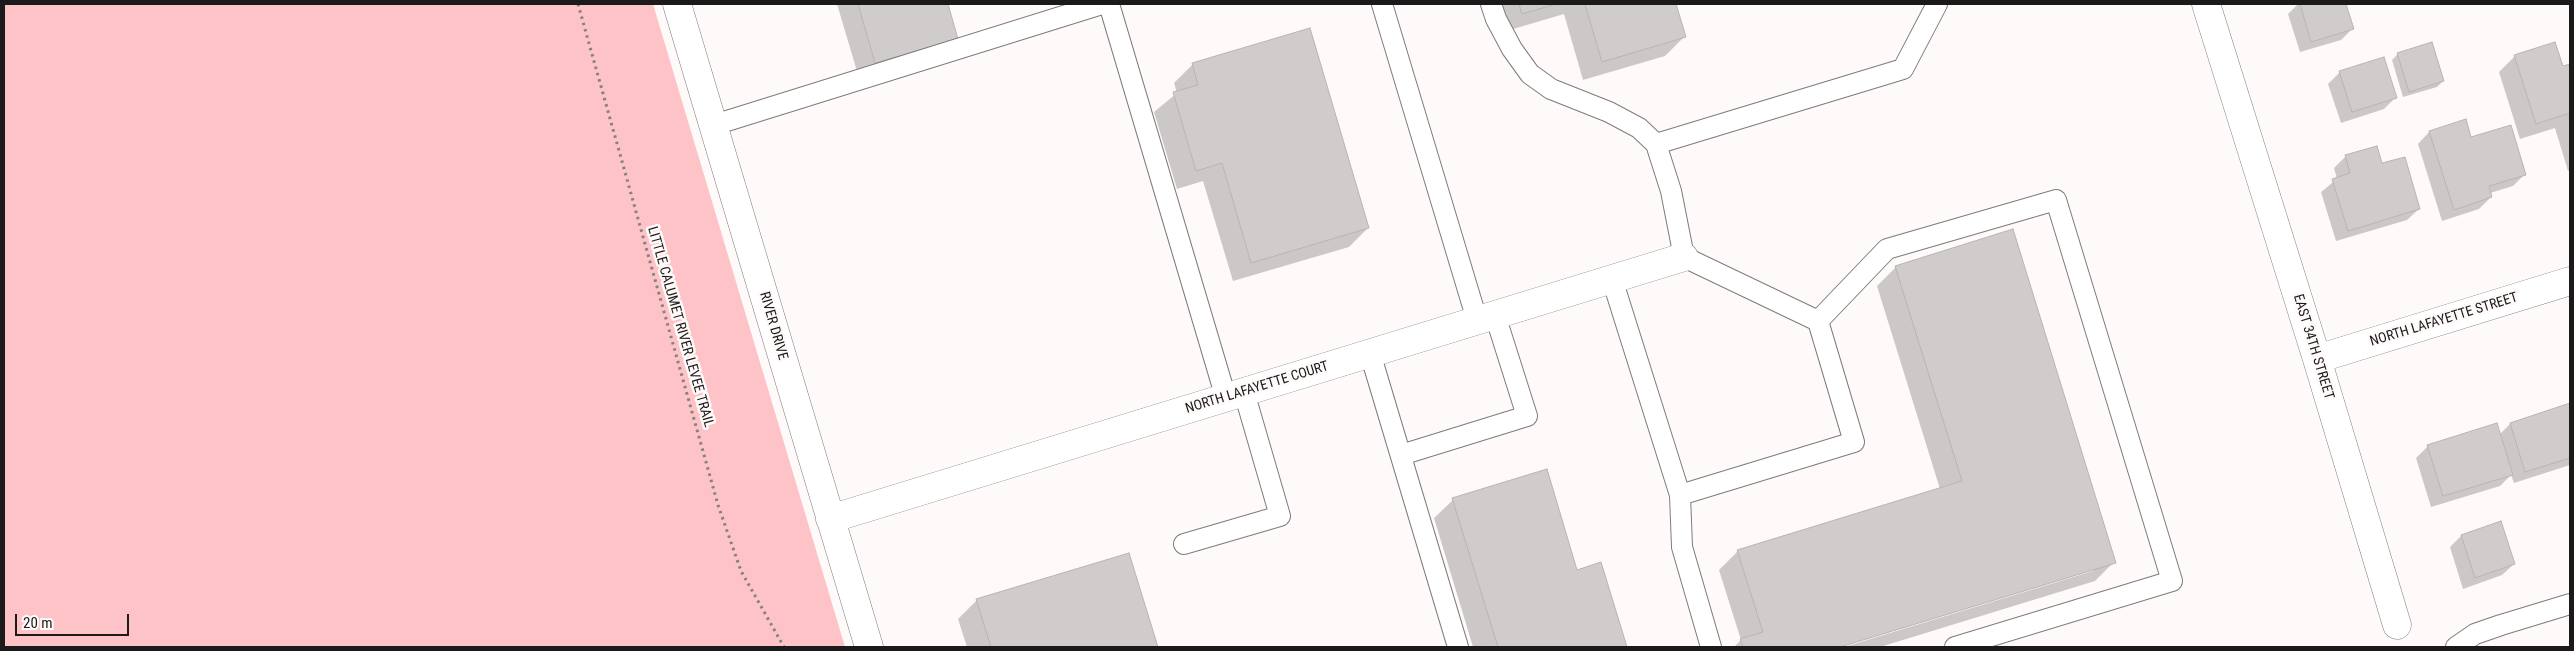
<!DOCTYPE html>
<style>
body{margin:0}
#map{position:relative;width:2574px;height:651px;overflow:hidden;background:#fffafa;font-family:"Roboto Condensed",sans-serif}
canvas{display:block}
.frame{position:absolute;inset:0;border:5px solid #1b1919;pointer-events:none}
.scale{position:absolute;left:15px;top:614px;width:114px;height:22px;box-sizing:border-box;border:2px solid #1b1919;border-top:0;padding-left:6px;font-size:15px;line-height:18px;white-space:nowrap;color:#1b1919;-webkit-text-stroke:4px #fffafa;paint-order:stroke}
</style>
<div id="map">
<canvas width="2574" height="651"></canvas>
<div class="frame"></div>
<div class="scale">20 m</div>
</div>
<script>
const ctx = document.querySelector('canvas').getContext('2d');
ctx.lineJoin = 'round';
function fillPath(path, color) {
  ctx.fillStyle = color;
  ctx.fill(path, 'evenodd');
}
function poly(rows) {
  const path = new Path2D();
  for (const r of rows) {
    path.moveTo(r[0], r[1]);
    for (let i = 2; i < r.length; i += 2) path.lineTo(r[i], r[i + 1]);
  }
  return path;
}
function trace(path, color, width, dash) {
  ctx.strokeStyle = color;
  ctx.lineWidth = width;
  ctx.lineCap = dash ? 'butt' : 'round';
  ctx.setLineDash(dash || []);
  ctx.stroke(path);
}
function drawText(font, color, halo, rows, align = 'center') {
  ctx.font = font + ' "Roboto Condensed",sans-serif';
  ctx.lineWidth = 5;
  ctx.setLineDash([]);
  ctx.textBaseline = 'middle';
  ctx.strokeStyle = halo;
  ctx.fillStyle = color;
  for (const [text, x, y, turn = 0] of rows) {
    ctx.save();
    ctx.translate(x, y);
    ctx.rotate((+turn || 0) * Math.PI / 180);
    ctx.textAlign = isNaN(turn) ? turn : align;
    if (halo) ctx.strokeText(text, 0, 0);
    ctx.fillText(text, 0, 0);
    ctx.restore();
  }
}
fillPath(poly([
 [4,4,653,4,845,647,4,647]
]), '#fdc3c6');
fillPath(poly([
 [837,4,947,4,957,39,859,78],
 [1495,4,1675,4,1684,37,1665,56,1583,80,1564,14,1503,32],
 [2298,4,2345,4,2352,29,2341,40,2300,52,2288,14],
 [2398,54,2443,81,2437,87,2403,97,2392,60],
 [2515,56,2563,67,2570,65,2570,170,2568,171,2555,128,2520,139,2499,72],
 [1193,64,1368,228,1349,247,1233,281,1203,181,1177,189,1154,112,1177,93,1174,83],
 [2340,72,2396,97,2384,109,2341,123,2328,84],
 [2465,121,2471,139,2525,174,2513,186,2490,193,2491,197,2479,209,2442,221,2418,144,2429,132],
 [2346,156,2381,165,2419,209,2407,220,2336,241,2321,192,2337,179,2334,168],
 [1896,267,2114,562,2095,581,1880,647,1844,647,2093,571,2093,568,1836,647,1734,647,1741,640,1719,570,1738,551,1940,489,1877,286],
 [2570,405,2570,465,2514,483,2511,475,2500,486,2431,507,2416,458,2428,446,2499,435,2510,424],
 [1453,500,1576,571,1600,564,1625,647,1473,647,1434,518],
 [2500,522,2514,564,2502,575,2463,589,2450,547,2461,536],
 [1128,554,1156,647,967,647,958,619,977,600]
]), '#0003');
const building = poly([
 [858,4,948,4,958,39,875,63,858,4],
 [1519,4,1556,4,1522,14,1519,4],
 [1585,4,1676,4,1686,37,1602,62,1585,4],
 [2300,4,2346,4,2354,29,2311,42,2300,4],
 [1310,28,1369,228,1251,263,1222,163,1196,171,1173,92,1198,85,1192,63,1310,28],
 [2432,42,2444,81,2409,92,2397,53,2432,42],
 [2555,42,2563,66,2570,64,2570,113,2536,124,2514,55,2555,42],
 [2384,57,2397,98,2352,112,2339,71,2384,57],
 [2466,119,2471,137,2511,125,2526,175,2489,186,2492,197,2454,210,2429,131,2466,119],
 [2377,146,2382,163,2405,157,2420,209,2348,231,2332,179,2350,173,2345,155,2377,146],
 [2013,229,2116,563,1840,647,1743,647,1740,639,1763,632,1737,550,1962,481,1895,266,2013,229],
 [2570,403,2570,458,2525,472,2510,423,2570,403],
 [2497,423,2513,475,2443,496,2427,445,2497,423],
 [1547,469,1577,570,1601,562,1627,647,1498,647,1452,498,1547,469],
 [2501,521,2515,564,2475,578,2461,535,2501,521],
 [1129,553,1158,647,991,647,976,599,1129,553]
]);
fillPath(building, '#d1cccc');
trace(building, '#b8b4b4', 1);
const lane = poly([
 [1109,4,1226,398],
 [1382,4,1477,320],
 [1491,4,1496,19,1512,49,1530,74,1551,89,1609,112,1639,128,1656,144,1671,191,1684,257,1818,321,1854,442,1680,495,1612,279],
 [714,125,1102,4],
 [1656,144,1903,69,1937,4],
 [1818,321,1887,249,2056,200,2172,581,1955,647],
 [1370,353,1458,647],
 [1401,455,1527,416,1495,315],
 [1680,495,1682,547,1711,647],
 [1184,544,1280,516,1244,392],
 [2456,647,2475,634,2501,625,2570,604]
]);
const street = poly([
 [677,4,869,647],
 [2206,4,2317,359,2397,625],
 [2317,359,2570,281],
 [830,519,1684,257]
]);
trace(lane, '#7f7b7b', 22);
trace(street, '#7f7b7b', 29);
trace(poly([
 [578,4,718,505,741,571,784,647]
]), '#858181', 3, [2.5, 4]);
trace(lane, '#fff', 20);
trace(street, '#fff', 28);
drawText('14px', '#1b1919', '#fffafa', [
 ["NORTH LAFAYETTE STREET",2444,320,-17],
 ["RIVER DRIVE",773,326,74],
 ["LITTLE CALUMET RIVER LEVEE TRAIL",680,327,74],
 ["EAST 34TH STREET",2313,347,73],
 ["NORTH LAFAYETTE COURT",1257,388,-17]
]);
</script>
